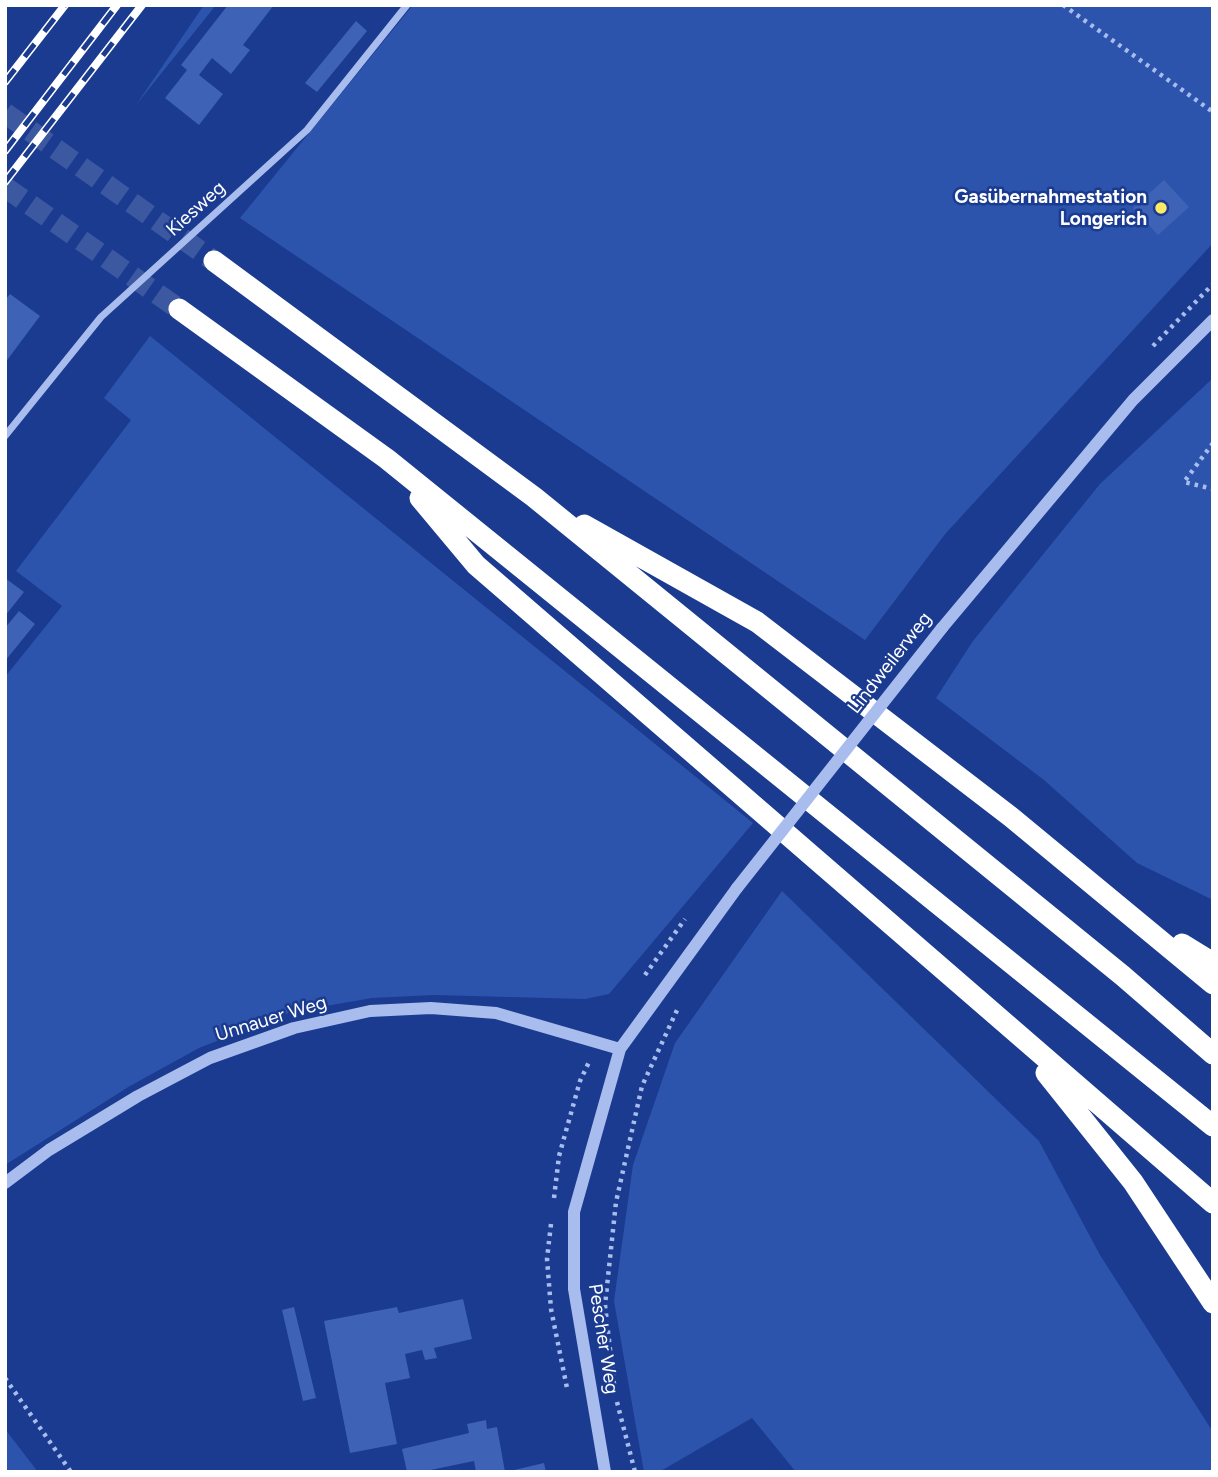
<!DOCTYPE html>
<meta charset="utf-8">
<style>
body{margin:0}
#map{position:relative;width:1218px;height:1477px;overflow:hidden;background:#1a3b8f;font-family:Figtree,sans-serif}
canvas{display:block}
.frame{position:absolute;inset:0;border:7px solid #fff;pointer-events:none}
</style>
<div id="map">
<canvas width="1218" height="1477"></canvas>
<div class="frame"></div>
</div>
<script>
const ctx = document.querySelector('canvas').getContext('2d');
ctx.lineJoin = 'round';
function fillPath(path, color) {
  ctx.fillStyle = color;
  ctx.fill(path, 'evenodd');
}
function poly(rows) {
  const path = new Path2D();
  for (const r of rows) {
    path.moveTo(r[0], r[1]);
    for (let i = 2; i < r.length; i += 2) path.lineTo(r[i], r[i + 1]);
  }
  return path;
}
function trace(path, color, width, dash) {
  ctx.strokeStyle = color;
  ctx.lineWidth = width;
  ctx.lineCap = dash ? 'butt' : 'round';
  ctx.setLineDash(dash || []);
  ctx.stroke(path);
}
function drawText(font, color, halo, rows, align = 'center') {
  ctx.font = font + ' Figtree,sans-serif';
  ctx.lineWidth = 5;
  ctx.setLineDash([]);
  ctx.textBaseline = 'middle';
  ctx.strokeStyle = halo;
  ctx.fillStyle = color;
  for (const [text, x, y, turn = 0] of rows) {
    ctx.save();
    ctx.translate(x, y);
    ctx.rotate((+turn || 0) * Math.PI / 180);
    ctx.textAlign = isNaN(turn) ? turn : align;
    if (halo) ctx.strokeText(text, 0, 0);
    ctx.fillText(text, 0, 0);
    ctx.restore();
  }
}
fillPath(poly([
 [204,5,216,5,136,105],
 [413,5,1213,5,1213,243,946,533,865,640,240,218],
 [150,336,753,823,609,994,585,999,434,995,372,998,291,1012,199,1048,130,1086,5,1165,5,677,62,606,16,571,131,420,104,398],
 [1213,378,1213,900,1137,863,1044,780,936,698,973,641,1100,484],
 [782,891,1039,1141,1100,1255,1213,1432,1213,1472,796,1472,752,1418,659,1472,644,1472,614,1301,633,1165,675,1043],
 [5,1429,38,1472,5,1472]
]), '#2d54ad');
fillPath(poly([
 [228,5,274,5,243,45,250,50,231,74,212,58,199,75,223,94,199,125,165,98,187,70,181,65],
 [356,21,367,31,317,92,305,83],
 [1164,180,1189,207,1158,235,1133,208],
 [10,294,40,316,5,363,5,300],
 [5,578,24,592,5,616],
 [19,611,35,624,5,661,5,628],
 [463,1299,472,1339,434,1348,437,1358,425,1360,422,1350,405,1354,410,1378,385,1383,397,1444,350,1453,324,1321,397,1307,399,1313],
 [294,1307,316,1398,303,1401,282,1310],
 [486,1420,487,1429,497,1427,505,1472,476,1472,474,1461,421,1472,407,1472,402,1449,469,1433,467,1424],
 [544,1463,546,1472,510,1472,510,1471]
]), '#3e62b5');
trace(poly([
 [5,113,214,261],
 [5,187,179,309]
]), '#3c58a0', 21, [21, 10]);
trace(poly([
 [1063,5,1213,112],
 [1153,346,1213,284],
 [1213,443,1184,482,1213,489],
 [645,975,685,919],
 [554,1198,559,1156,580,1081,589,1062],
 [551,1224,547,1259,551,1309,567,1388],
 [5,1378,71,1472],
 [615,1393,605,1305,616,1202,642,1086,678,1008],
 [617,1402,635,1472]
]), '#a8bdee', 4.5, [3.5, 5]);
trace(poly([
 [5,436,101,317,307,130,407,5]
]), '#a8bdee', 7);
trace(poly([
 [942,628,1133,400,1213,320],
 [5,1183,49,1150,138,1096,210,1058,294,1028,370,1011,431,1008,496,1013,620,1049],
 [605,1472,574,1289,574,1212,620,1049,737,888]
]), '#a8bdee', 12);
trace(poly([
 [214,261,534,497,1123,976,1213,1054],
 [179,309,387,459,1213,1126],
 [420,498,476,565,1213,1203],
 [584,525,757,622,1011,817,1213,984],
 [1182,944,1213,963],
 [1046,1073,1133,1182,1213,1303]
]), '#fff', 21);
const rail = poly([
 [5,82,65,5],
 [5,151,117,5],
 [5,182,142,5]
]);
trace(rail, '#fff', 8);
trace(rail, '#1a3b8f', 5, [16]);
trace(poly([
 [737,888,942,628]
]), '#a8bdee', 12);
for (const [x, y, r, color] of [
 [1161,208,7,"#ffea65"]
]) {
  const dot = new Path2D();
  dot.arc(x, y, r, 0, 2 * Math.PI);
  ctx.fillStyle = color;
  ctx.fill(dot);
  trace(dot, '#1a3b8f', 2.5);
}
drawText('bold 19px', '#fff', '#1a3b8f', [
 ["Gasübernahmestation",1147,197],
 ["Longerich",1147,219]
], 'right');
drawText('19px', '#fff', '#1a3b8f', [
 ["Kiesweg",196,209,-42],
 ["Lindweilerweg",890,663,-52],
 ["Unnauer Weg",271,1019,-17],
 ["Pescher Weg",603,1339,81]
]);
</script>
